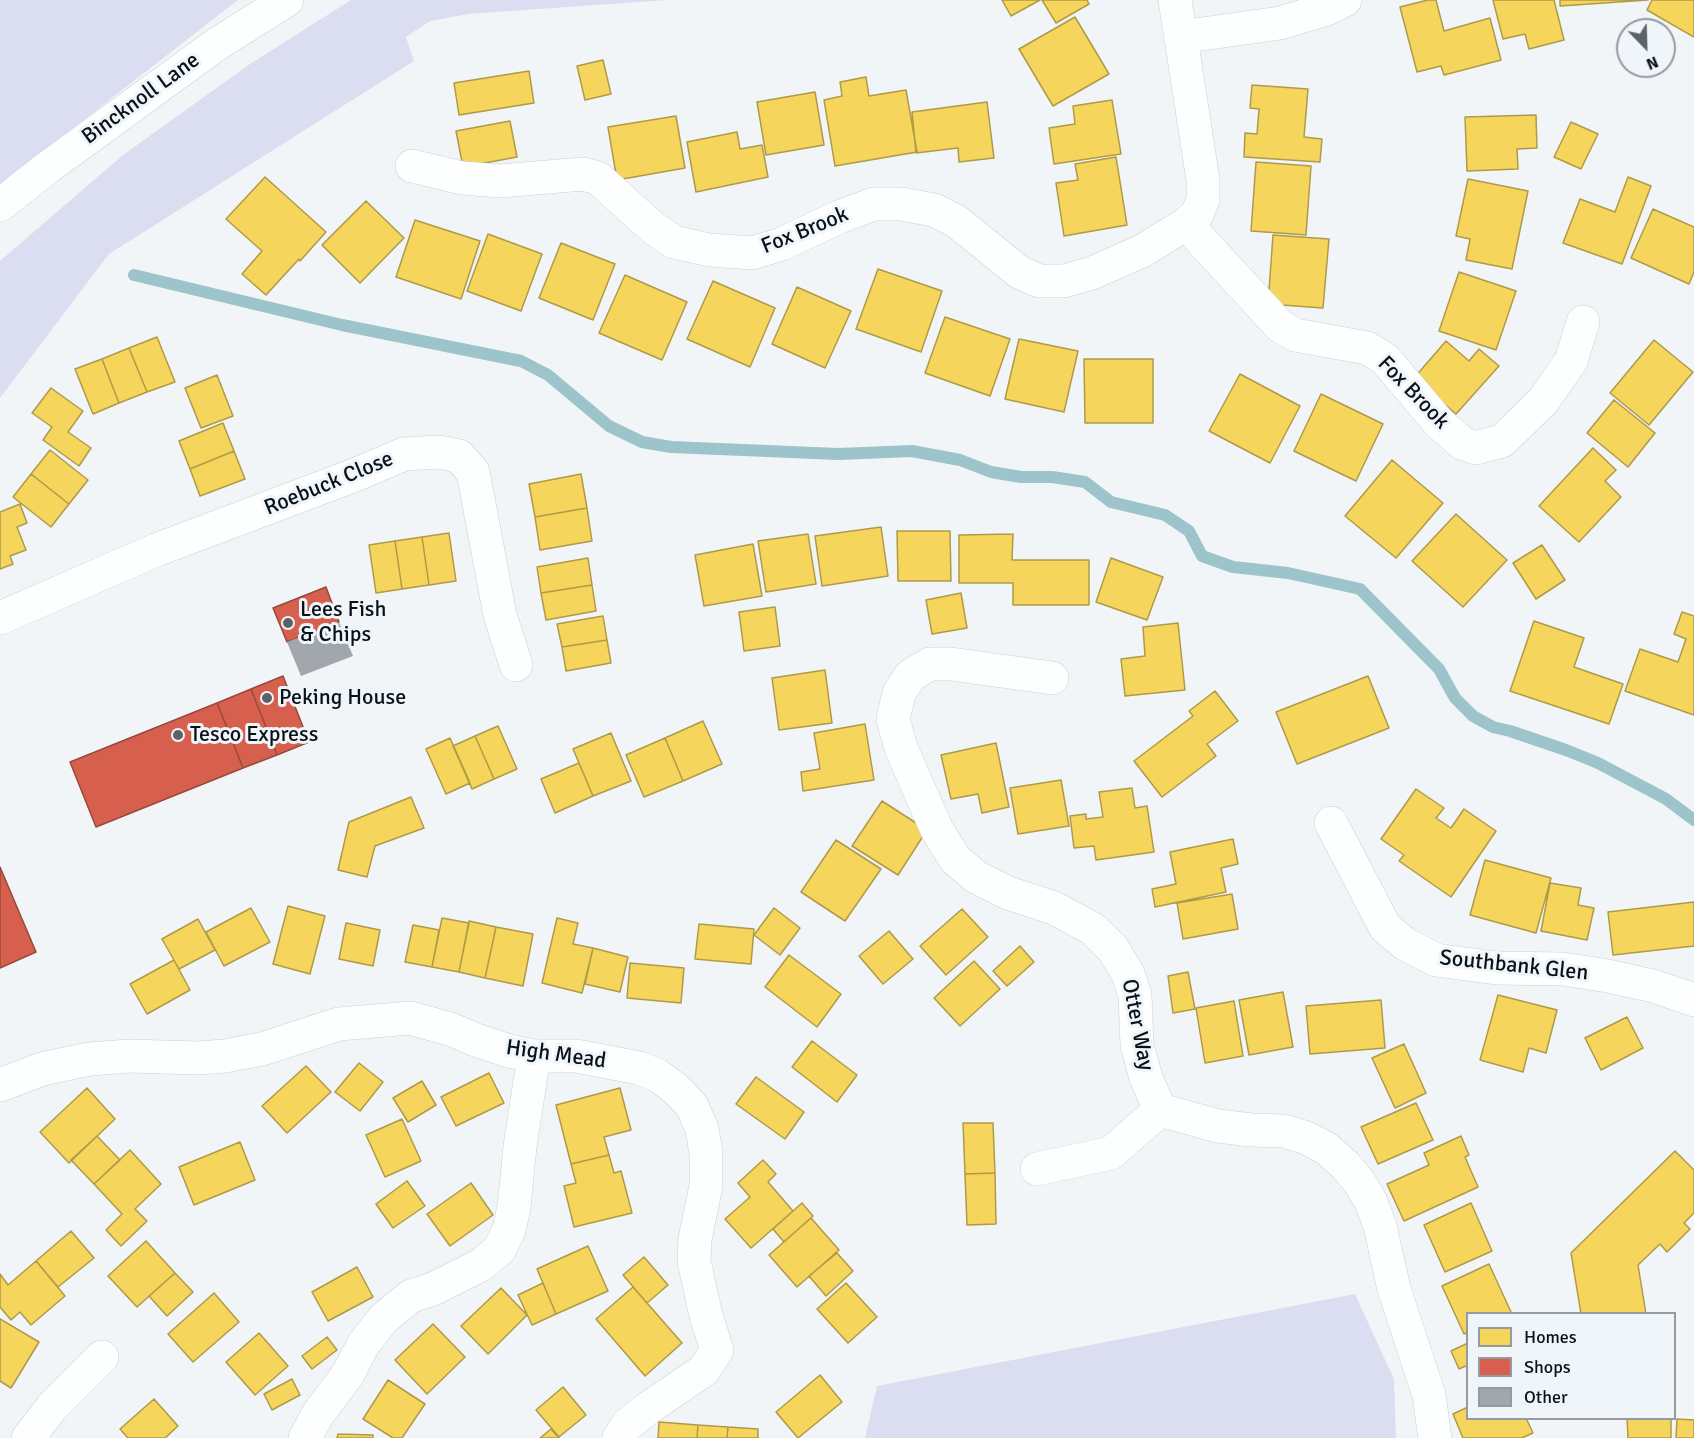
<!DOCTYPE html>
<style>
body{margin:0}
#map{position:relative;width:1694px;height:1438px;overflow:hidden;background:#f2f5f8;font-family:Signika,sans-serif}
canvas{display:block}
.legend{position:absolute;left:1466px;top:1312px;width:210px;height:108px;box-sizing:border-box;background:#f0f5fa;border:2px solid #949aa0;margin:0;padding:8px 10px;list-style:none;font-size:18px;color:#091219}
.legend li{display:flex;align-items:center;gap:12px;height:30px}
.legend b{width:30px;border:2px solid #949aa0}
.north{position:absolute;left:1616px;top:18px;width:60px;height:60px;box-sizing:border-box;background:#f0f5fa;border:2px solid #949aa0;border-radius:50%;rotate:157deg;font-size:16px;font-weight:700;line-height:24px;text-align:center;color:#091219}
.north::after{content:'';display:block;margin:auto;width:21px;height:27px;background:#5b6167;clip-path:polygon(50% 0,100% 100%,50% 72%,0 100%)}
</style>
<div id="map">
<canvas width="1694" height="1438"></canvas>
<ul class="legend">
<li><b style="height:16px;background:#f6d55c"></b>Homes</li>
<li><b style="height:16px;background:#d6604d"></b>Shops</li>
<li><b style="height:16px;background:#a1a7ac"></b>Other</li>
</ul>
<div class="north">N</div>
</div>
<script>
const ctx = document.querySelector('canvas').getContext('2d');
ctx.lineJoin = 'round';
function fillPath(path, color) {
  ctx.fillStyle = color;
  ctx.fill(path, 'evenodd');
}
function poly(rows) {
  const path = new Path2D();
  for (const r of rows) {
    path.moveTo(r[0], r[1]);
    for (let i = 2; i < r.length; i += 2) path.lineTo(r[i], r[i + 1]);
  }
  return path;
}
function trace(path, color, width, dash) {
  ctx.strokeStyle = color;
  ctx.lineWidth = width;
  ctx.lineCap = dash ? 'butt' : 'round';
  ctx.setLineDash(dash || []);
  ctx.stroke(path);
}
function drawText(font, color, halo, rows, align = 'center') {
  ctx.font = font + ' Signika,sans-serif';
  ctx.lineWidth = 6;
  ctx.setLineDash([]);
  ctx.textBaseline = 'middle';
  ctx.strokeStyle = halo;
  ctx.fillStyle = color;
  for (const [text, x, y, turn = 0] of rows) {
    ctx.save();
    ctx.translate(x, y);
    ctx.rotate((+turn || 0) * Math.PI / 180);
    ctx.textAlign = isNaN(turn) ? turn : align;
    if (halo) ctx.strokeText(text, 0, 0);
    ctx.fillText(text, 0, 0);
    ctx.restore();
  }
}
fillPath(poly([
 [0,0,238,0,0,185],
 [351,0,667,0,468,14,430,21,406,37,414,61,109,254,0,398,0,261,123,155,250,64],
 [1355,1294,1394,1379,1396,1438,865,1438,877,1386]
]), '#dbdef0');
const homes = poly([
 [1002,0,1040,0,1011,16,1002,0],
 [1042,0,1087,0,1089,4,1056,23,1042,0],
 [1428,0,1436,0,1444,31,1490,18,1501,60,1444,75,1441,66,1417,72,1400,7,1428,0],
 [1493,0,1554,0,1564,40,1529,49,1525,34,1503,39,1493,0],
 [1560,0,1648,0,1560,6,1560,0],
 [1652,0,1694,0,1694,37,1647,10,1652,0],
 [1075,17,1109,74,1053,106,1019,49,1075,17],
 [603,60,611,94,585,100,577,66,603,60],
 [529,71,534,103,459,115,454,83,529,71],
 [866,77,869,96,906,90,917,152,835,166,824,100,842,96,840,82,866,77],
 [1252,85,1308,89,1304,137,1322,139,1320,162,1244,157,1245,133,1257,134,1259,109,1250,108,1252,85],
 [815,92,824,145,766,155,757,102,815,92],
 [1112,100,1121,154,1054,164,1049,128,1075,124,1073,106,1112,100],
 [987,102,994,158,959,162,958,148,916,153,912,112,987,102],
 [1536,115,1537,148,1517,149,1518,169,1467,171,1465,117,1536,115],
 [676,116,685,168,617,180,608,127,676,116],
 [510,121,517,157,463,167,456,131,510,121],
 [1571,122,1598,134,1581,169,1554,157,1571,122],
 [737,132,740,149,762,145,768,177,696,192,687,142,737,132],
 [1116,157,1127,225,1064,236,1056,183,1078,180,1075,164,1116,157],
 [1256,162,1311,166,1306,235,1251,231,1256,162],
 [265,177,326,232,300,261,299,259,266,295,242,274,262,251,226,219,265,177],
 [1628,177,1651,186,1622,264,1563,243,1580,199,1615,212,1628,177],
 [1468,179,1528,191,1512,269,1466,260,1470,239,1456,236,1468,179],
 [366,201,404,238,360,283,322,245,366,201],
 [1653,209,1694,227,1694,272,1689,284,1631,258,1653,209],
 [415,220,480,241,461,299,396,277,415,220],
 [488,234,542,254,521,311,467,291,488,234],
 [1273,235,1329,239,1323,308,1268,304,1273,235],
 [561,243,615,264,593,320,539,298,561,243],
 [878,269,942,291,921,352,856,329,878,269],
 [1459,272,1516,291,1496,350,1439,331,1459,272],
 [625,275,687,302,662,360,599,333,625,275],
 [713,281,775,308,750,367,687,339,713,281],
 [797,287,851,311,825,368,772,344,797,287],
 [945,317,1010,339,990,396,925,373,945,317],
 [157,337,175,382,147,392,129,348,157,337],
 [1019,339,1078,351,1064,412,1005,399,1019,339],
 [1654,340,1693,372,1649,425,1610,393,1654,340],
 [1446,341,1469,361,1479,349,1499,366,1456,414,1414,378,1446,341],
 [129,348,147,392,119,403,102,359,129,348],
 [102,359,119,403,93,414,75,369,102,359],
 [1084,359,1153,359,1153,423,1085,423,1084,359],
 [1240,374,1300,406,1270,463,1209,431,1240,374],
 [217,375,233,416,201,428,185,388,217,375],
 [51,388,83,411,68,432,91,448,79,466,43,440,52,427,32,413,51,388],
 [1321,394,1383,424,1356,481,1294,451,1321,394],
 [1614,400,1655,433,1628,467,1587,433,1614,400],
 [223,423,234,451,190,469,179,441,223,423],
 [1593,448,1616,470,1605,481,1621,497,1579,542,1539,506,1593,448],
 [50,450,88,480,69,504,31,474,50,450],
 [234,451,245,479,200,496,190,469,234,451],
 [1392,460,1443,503,1396,558,1345,516,1392,460],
 [31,474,69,504,51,527,13,497,31,474],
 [581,474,587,508,535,517,529,484,581,474],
 [20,504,27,523,17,527,26,550,10,556,13,564,0,569,0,512,20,504],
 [587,508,592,541,540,550,535,517,587,508],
 [1456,514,1507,560,1463,607,1412,561,1456,514],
 [881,527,888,576,822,586,815,536,881,527],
 [897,531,950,531,951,581,898,581,897,531],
 [449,533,456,581,429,585,422,537,449,533],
 [808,534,816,584,766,592,758,541,808,534],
 [1013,534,1012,560,1089,560,1089,605,1013,605,1013,583,959,583,959,535,1013,534],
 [422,537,429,585,402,589,395,541,422,537],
 [395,541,402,589,376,593,369,545,395,541],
 [753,544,762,596,704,606,695,555,753,544],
 [1542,545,1565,580,1536,599,1513,563,1542,545],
 [588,558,592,585,541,593,537,567,588,558],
 [1111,558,1163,577,1147,620,1096,602,1111,558],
 [592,585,596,611,546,620,541,593,592,585],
 [961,593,967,628,932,634,926,600,961,593],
 [775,607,780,646,744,651,739,612,775,607],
 [1682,612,1694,616,1694,715,1625,691,1640,649,1678,662,1686,639,1674,634,1682,612],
 [603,616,607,640,562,647,557,624,603,616],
 [1534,621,1584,638,1574,667,1623,684,1609,724,1510,691,1534,621],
 [1178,623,1185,690,1125,696,1121,659,1145,656,1143,627,1178,623],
 [607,640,611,663,566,671,562,647,607,640],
 [825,670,832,723,779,730,772,678,825,670],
 [1368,676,1389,728,1297,764,1276,712,1368,676],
 [1215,691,1238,721,1207,744,1216,756,1162,797,1134,761,1193,716,1189,711,1215,691],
 [703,721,722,764,683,781,665,738,703,721],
 [865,724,874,780,803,791,801,772,820,769,814,733,865,724],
 [498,726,517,769,494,779,475,736,498,726],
 [611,733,631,781,593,796,573,749,611,733],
 [475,736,494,779,472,789,453,746,475,736],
 [450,738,470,783,446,794,426,749,450,738],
 [665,738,683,781,644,797,626,755,665,738],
 [996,743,1009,807,982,813,978,794,951,799,941,755,996,743],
 [579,763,593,796,555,813,541,779,579,763],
 [1061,780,1069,826,1018,834,1010,788,1061,780],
 [1132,788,1135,808,1147,806,1154,852,1096,860,1094,846,1074,848,1070,816,1086,814,1086,819,1103,817,1099,792,1132,788],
 [1416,789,1444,808,1436,818,1451,828,1464,809,1496,831,1451,897,1399,861,1404,855,1381,839,1416,789],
 [411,797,424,828,375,846,367,877,338,870,349,822,411,797],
 [882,801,927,830,898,875,852,846,882,801],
 [1233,839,1238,864,1221,868,1226,892,1155,907,1152,889,1176,884,1170,852,1233,839],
 [836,840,881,869,845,921,801,892,836,840],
 [1485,860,1551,878,1536,933,1470,915,1485,860],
 [1550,883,1581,888,1578,905,1594,908,1587,940,1541,931,1550,883],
 [1232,894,1238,929,1183,939,1177,903,1232,894],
 [1694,902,1694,946,1613,955,1608,912,1694,902],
 [288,906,325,916,310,974,273,964,288,906],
 [251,908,270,942,224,966,206,932,251,908],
 [774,908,800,928,780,955,754,935,774,908],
 [962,909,988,937,946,975,920,946,962,909],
 [442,918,469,923,459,972,432,967,442,918],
 [557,918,578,923,573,944,593,948,582,993,542,983,557,918],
 [198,919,215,950,179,969,162,939,198,919],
 [469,921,496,927,485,978,459,972,469,921],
 [346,923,380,930,373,966,339,959,346,923],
 [699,924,754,929,751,964,695,959,699,924],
 [413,925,439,930,432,967,405,962,413,925],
 [496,927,533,934,523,986,485,978,496,927],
 [889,931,913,959,883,984,859,956,889,931],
 [1020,946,1034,962,1007,986,993,971,1020,946],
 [593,948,628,957,620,992,585,984,593,948],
 [789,955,841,994,817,1027,765,987,789,955],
 [174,960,190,990,147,1014,130,984,174,960],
 [974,961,1000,989,960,1026,934,998,974,961],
 [630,963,684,968,681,1003,627,998,630,963],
 [1188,972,1195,1009,1173,1013,1168,976,1188,972],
 [1283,992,1293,1047,1249,1055,1239,1000,1283,992],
 [1498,995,1557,1010,1546,1053,1529,1048,1523,1072,1480,1060,1498,995],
 [1381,1000,1385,1048,1310,1054,1306,1006,1381,1000],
 [1234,1001,1243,1056,1205,1063,1196,1008,1234,1001],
 [1627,1017,1643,1048,1601,1070,1585,1038,1627,1017],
 [812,1041,857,1075,837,1102,792,1067,812,1041],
 [1404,1044,1426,1093,1395,1108,1372,1058,1404,1044],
 [359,1063,383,1082,360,1111,335,1092,359,1063],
 [306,1066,331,1092,287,1133,262,1106,306,1066],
 [489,1073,504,1103,456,1126,441,1097,489,1073],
 [756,1077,804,1112,785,1139,736,1104,756,1077],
 [422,1081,436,1105,408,1122,393,1098,422,1081],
 [87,1088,115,1119,69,1163,40,1132,87,1088],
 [620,1088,631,1130,604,1137,609,1155,571,1164,556,1105,620,1088],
 [1416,1103,1433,1140,1378,1164,1361,1127,1416,1103],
 [402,1119,421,1161,385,1177,366,1135,402,1119],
 [963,1123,993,1123,995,1173,965,1174,963,1123],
 [97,1136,120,1160,94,1184,71,1160,97,1136],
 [1461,1136,1469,1155,1465,1157,1478,1187,1404,1221,1387,1184,1429,1165,1424,1153,1461,1136],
 [240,1142,255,1180,194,1205,179,1167,240,1142],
 [130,1150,161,1184,135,1209,147,1221,121,1246,106,1230,122,1214,94,1184,130,1150],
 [1675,1151,1694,1170,1694,1213,1684,1223,1690,1229,1667,1252,1660,1244,1638,1265,1646,1314,1581,1314,1571,1253,1675,1151],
 [609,1155,614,1173,621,1171,632,1213,574,1227,564,1186,576,1183,571,1164,609,1155],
 [763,1160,776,1174,768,1182,793,1211,751,1248,725,1219,750,1197,738,1183,763,1160],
 [995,1173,996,1224,967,1225,965,1174,995,1173],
 [407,1181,425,1206,393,1228,376,1204,407,1181],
 [471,1183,493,1215,450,1246,427,1214,471,1183],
 [802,1203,813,1216,784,1242,773,1229,802,1203],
 [1471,1203,1492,1251,1445,1272,1424,1225,1471,1203],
 [811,1218,839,1250,797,1287,769,1255,811,1218],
 [71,1231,94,1258,58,1287,36,1261,71,1231],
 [146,1241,175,1273,137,1307,108,1276,146,1241],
 [588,1246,608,1291,556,1314,537,1269,588,1246],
 [837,1253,853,1271,826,1296,809,1276,837,1253],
 [644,1257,668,1285,647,1303,623,1275,644,1257],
 [36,1261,65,1296,31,1325,20,1312,11,1320,0,1307,0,1274,8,1285,36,1261],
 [1489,1264,1511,1312,1507,1314,1468,1314,1468,1332,1464,1334,1442,1286,1489,1264],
 [357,1267,373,1297,328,1321,312,1292,357,1267],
 [175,1273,193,1292,167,1316,149,1296,175,1273],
 [543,1283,556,1314,532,1325,518,1295,543,1283],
 [846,1283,877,1317,848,1343,817,1309,846,1283],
 [633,1287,682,1343,645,1376,596,1319,633,1287],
 [501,1288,527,1315,488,1354,461,1326,501,1288],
 [214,1293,239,1322,193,1362,168,1334,214,1293],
 [0,1319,39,1342,11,1388,0,1381,0,1319],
 [433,1324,465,1357,427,1394,395,1360,433,1324],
 [259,1333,288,1366,255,1395,226,1362,259,1333],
 [327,1337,337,1350,312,1369,302,1356,327,1337],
 [1468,1343,1468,1365,1459,1369,1451,1351,1468,1343],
 [820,1375,842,1402,798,1438,776,1412,820,1375],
 [292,1379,300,1395,272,1410,264,1394,292,1379],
 [388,1380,425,1404,402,1438,393,1438,363,1419,388,1380],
 [563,1387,586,1415,559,1437,536,1410,563,1387],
 [154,1399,178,1426,165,1438,128,1438,120,1429,154,1399],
 [1468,1407,1468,1418,1526,1418,1533,1433,1522,1438,1463,1438,1453,1414,1468,1407],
 [1627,1418,1671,1418,1671,1438,1628,1438,1627,1418],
 [1677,1419,1694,1420,1694,1438,1676,1438,1677,1419],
 [659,1422,698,1425,697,1438,658,1438,659,1422],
 [698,1425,728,1427,727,1438,697,1438,698,1425],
 [728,1427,758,1429,758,1438,727,1438,728,1427],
 [551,1429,559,1438,540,1438,551,1429],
 [338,1434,373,1435,373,1438,337,1438,338,1434]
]);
fillPath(homes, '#f6d55c');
trace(homes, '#af9a48', 1.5);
const shops = poly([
 [326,587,339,622,287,642,273,608,326,587],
 [283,676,309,742,277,755,251,689,283,676],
 [251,689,277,755,243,768,217,703,251,689],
 [217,703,243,768,96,827,70,762,217,703],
 [0,867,36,952,0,968,0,867]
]);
fillPath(shops, '#d6604d');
trace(shops, '#98493d', 1.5);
trace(poly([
 [134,275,342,325,521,361,548,375,609,426,642,442,671,447,838,454,912,451,960,460,991,472,1021,477,1052,477,1085,482,1111,502,1165,515,1189,531,1202,556,1233,567,1288,573,1360,589,1439,669,1455,698,1473,716,1493,727,1510,731,1566,750,1598,763,1666,799,1694,820]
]), '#9cc4ca', 12);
fillPath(poly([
 [339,622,353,656,301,676,287,642]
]), '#a1a7ac');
const minor = poly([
 [1181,37,1280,23,1327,9,1345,0],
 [412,166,462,178,500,181,583,174,598,178,652,227,674,242,709,250,752,253,782,244,839,217,874,204,901,204,934,210,956,221,1019,272,1039,281,1064,281,1092,273,1142,251,1186,224,1197,214,1203,200,1203,180,1175,0],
 [1186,224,1280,326,1295,335,1367,348,1385,359,1439,423,1462,443,1476,448,1502,441,1543,401,1571,361,1583,322],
 [0,618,156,550,355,475,404,454,439,452,459,456,473,472,500,615,516,665],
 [1052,678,951,664,930,664,911,675,899,693,893,719,901,748,937,830,955,859,976,877,1008,893,1054,908,1093,929,1113,949,1128,974,1135,995,1137,1045,1146,1078,1160,1110,1218,1126,1251,1130,1284,1131,1307,1138,1327,1149,1346,1166,1360,1183,1371,1202,1380,1226,1394,1289,1429,1395,1435,1438],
 [1331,823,1385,927,1405,944,1436,960,1496,968,1563,969,1608,976,1653,986,1694,1000],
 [0,1085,42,1069,89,1059,129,1056,197,1058,225,1056,262,1049,339,1024,410,1018,450,1029,476,1040,509,1051,534,1056,576,1056,639,1068,657,1075,676,1089,692,1106,702,1129,706,1153,706,1186,695,1239,694,1261,706,1316,717,1350,704,1370,647,1409,628,1424,619,1438],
 [1037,1169,1111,1153,1160,1110],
 [28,1438,52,1407,102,1357],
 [305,1438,318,1414,348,1374,363,1345,383,1319,411,1296,433,1289,481,1265,499,1250,509,1230,514,1207,520,1146,534,1056]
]);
const tertiary = poly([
 [0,205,47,168,217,44,287,0]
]);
trace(minor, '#cad0d5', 34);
trace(tertiary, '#cad0d5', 34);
trace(minor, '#fdfefe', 33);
trace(tertiary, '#fdfefe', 33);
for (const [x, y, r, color] of [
 [288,623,6,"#5b6167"],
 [267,698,6,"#5b6167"],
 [178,735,6,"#5b6167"]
]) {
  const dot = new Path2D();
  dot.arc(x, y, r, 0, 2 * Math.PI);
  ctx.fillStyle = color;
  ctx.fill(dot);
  trace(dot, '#f0f5fa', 2);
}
drawText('22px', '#091219', '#f0f5fa', [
 ["Bincknoll Lane",141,99,-36],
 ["Fox Brook",805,231,-22],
 ["Fox Brook",1413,393,46],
 ["Roebuck Close",329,484,-22],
 ["Southbank Glen",1514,966,6],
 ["Otter Way",1137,1025,79],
 ["High Mead",556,1055,8]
]);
drawText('22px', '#091219', '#f0f5fa', [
 ["Lees Fish",300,610],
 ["& Chips",300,635],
 ["Peking House",279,698],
 ["Tesco Express",190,735]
], 'left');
</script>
